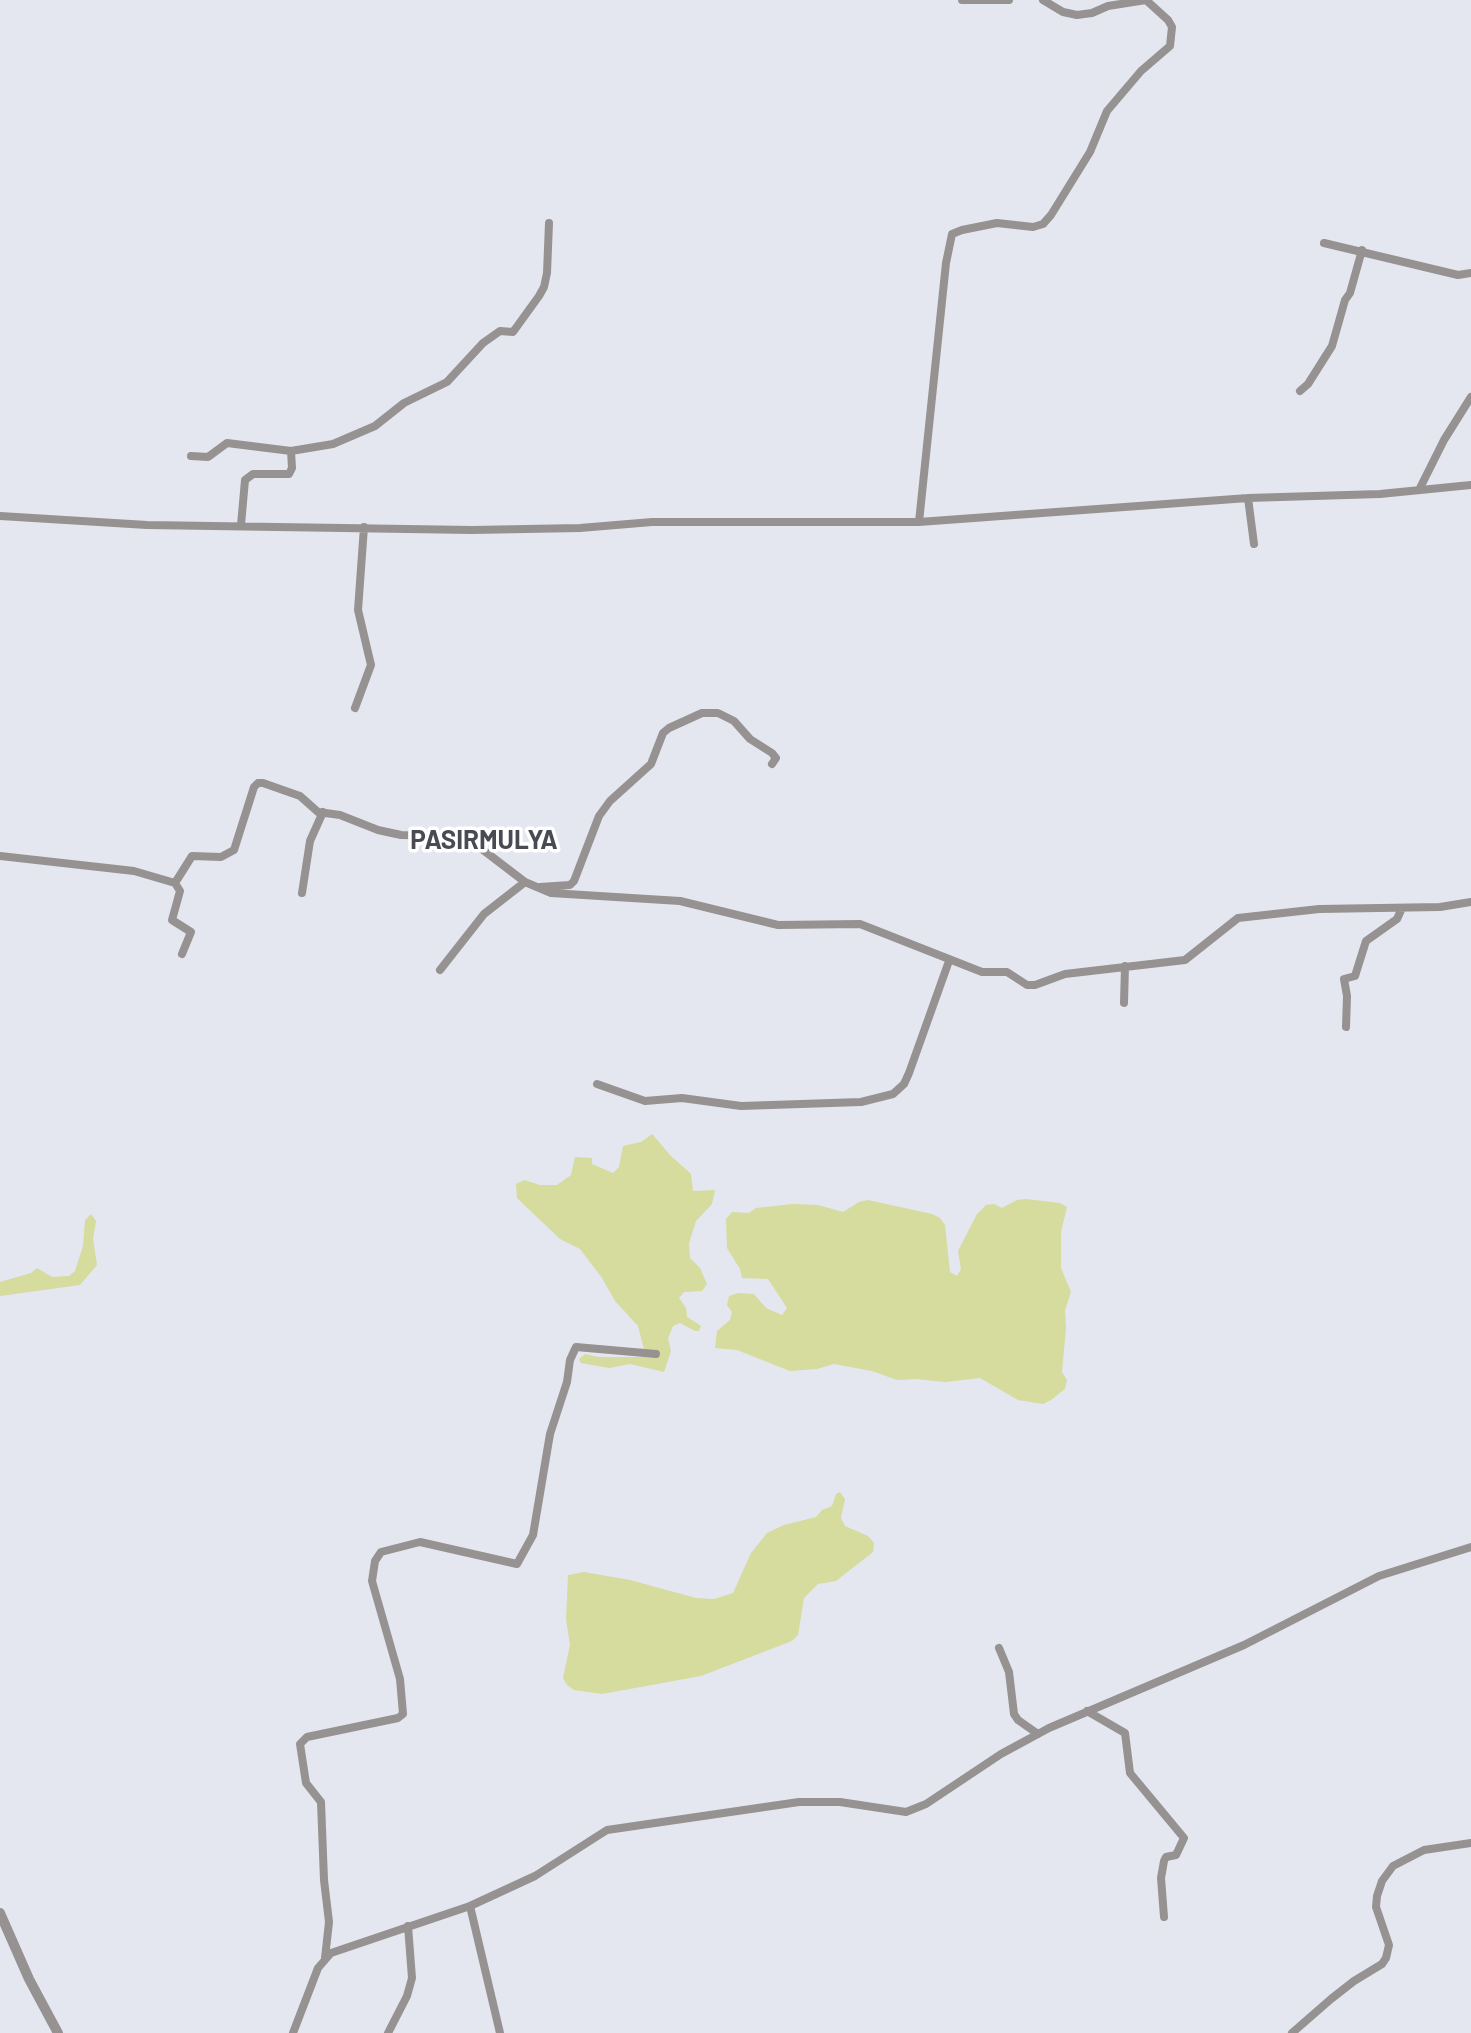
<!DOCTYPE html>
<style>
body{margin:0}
canvas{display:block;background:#e4e6f0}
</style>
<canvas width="1471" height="2033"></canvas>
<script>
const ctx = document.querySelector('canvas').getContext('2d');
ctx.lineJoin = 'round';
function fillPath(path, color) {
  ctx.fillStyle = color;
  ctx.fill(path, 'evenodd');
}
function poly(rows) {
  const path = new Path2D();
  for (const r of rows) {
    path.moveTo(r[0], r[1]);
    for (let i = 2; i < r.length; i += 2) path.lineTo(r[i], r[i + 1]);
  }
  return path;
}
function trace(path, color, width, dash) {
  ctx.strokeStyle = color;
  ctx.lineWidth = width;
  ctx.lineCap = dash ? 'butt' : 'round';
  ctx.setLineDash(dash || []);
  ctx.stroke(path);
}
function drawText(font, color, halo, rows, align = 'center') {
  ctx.font = font + ' Barlow,sans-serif';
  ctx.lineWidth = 7;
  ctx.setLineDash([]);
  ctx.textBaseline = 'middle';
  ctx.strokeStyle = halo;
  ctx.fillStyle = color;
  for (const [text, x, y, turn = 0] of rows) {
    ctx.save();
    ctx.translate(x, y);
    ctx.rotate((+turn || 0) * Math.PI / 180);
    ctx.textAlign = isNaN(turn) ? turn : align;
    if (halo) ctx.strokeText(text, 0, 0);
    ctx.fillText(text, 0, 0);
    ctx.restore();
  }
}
fillPath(poly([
 [652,1134,671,1156,691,1174,693,1191,715,1190,712,1204,696,1221,689,1243,690,1258,700,1268,707,1284,702,1291,684,1292,679,1298,686,1308,687,1317,701,1326,699,1331,695,1331,680,1323,673,1326,668,1338,671,1351,664,1372,630,1364,609,1368,581,1363,579,1359,585,1354,598,1357,642,1357,645,1353,638,1326,615,1301,602,1278,580,1249,560,1239,517,1198,516,1184,524,1180,540,1185,557,1185,571,1175,575,1157,592,1158,592,1164,613,1173,619,1167,623,1146,641,1142],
 [1026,1199,1060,1203,1067,1207,1061,1232,1061,1268,1071,1292,1065,1310,1066,1328,1062,1372,1067,1380,1065,1389,1051,1400,1043,1404,1018,1400,980,1378,945,1382,916,1379,897,1380,872,1371,834,1364,817,1369,790,1371,737,1350,715,1348,717,1331,730,1320,732,1312,727,1305,729,1296,738,1293,754,1294,766,1308,782,1315,787,1308,768,1279,742,1278,740,1269,727,1248,726,1219,732,1212,749,1213,756,1208,793,1204,818,1205,843,1212,859,1202,868,1200,932,1214,940,1218,945,1225,950,1272,957,1276,961,1269,958,1251,977,1214,986,1205,994,1204,1002,1208,1017,1200],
 [91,1214,96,1221,93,1239,97,1265,80,1285,0,1296,0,1282,31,1273,37,1268,52,1277,69,1276,75,1271,83,1246,85,1220],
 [840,1492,845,1499,841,1518,845,1526,868,1536,874,1543,873,1552,836,1581,818,1584,804,1598,798,1635,792,1641,701,1676,602,1694,574,1690,567,1685,563,1678,570,1645,566,1619,568,1575,584,1572,630,1580,696,1598,714,1599,733,1593,751,1553,767,1533,784,1525,816,1517,822,1510,832,1506,836,1494]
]), '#d5dc9d');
trace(poly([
 [962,0,1009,0],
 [1043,0,1063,12,1077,15,1092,13,1108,6,1146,0],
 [1324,243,1458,275,1471,273],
 [1300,391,1308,384,1332,346,1345,300,1350,293,1362,250],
 [191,456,208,457,227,443,291,451,333,444,375,426,404,403,447,382,483,343,500,331,513,332,539,296,544,287,547,273,549,223],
 [1419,490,1444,440,1471,397],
 [1248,498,1254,544],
 [0,516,147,525,472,530,580,528,652,522,919,522,1248,498,1380,494,1471,485],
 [919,522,946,263,952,234,962,230,997,223,1033,227,1043,224,1051,215,1090,152,1107,111,1141,71,1170,46,1172,27,1168,20,1146,0],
 [241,525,245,480,253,474,289,474,292,468,291,451],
 [355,708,371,665,358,610,364,527],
 [0,856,134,871,175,883,192,856,221,857,234,850,254,787,258,783,263,783,300,796,318,812,340,815,378,830,401,835,455,836,470,840,525,882,551,893,680,901,778,925,860,924,982,972,1007,972,1027,985,1035,985,1065,974,1185,960,1238,918,1319,909,1440,907,1471,902],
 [175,883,180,891,172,920,191,932,182,954],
 [540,887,570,885,574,881,599,816,610,801,651,764,663,733,669,728,702,713,718,713,734,721,750,739,772,753,776,758,772,764],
 [302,893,310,841,323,812],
 [440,970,484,914,525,882],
 [1124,1003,1125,966],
 [1346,1027,1347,996,1344,979,1355,976,1366,941,1397,919,1402,908],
 [597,1084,645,1101,682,1098,741,1106,861,1102,893,1094,904,1084,909,1073,949,961],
 [999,1648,1009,1672,1014,1714,1018,1720,1038,1734],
 [1087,1711,1125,1733,1130,1773,1184,1838,1176,1855,1166,1857,1164,1861,1161,1878,1164,1917],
 [470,1906,500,2033],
 [325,1958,329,1922,324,1880,321,1802,306,1783,300,1744,307,1737,398,1718,403,1714,400,1679,372,1581,375,1561,381,1552,420,1542,517,1564,533,1535,550,1434,567,1382,570,1360,576,1347,656,1354],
 [293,2033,318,1968,331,1953,470,1906,535,1876,607,1830,799,1802,840,1802,906,1812,926,1804,1001,1754,1049,1728,1244,1645,1379,1576,1471,1547],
 [388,2033,407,1996,412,1978,408,1926],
 [1292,2033,1331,1999,1354,1981,1382,1964,1386,1958,1389,1945,1376,1907,1377,1896,1382,1881,1393,1866,1424,1850,1471,1843]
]), '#979292', 8);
trace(poly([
 [0,1913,29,1979,58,2033]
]), '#979292', 10);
drawText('bold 26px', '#494a52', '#fff', [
 ["PASIRMULYA",484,840]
]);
</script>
